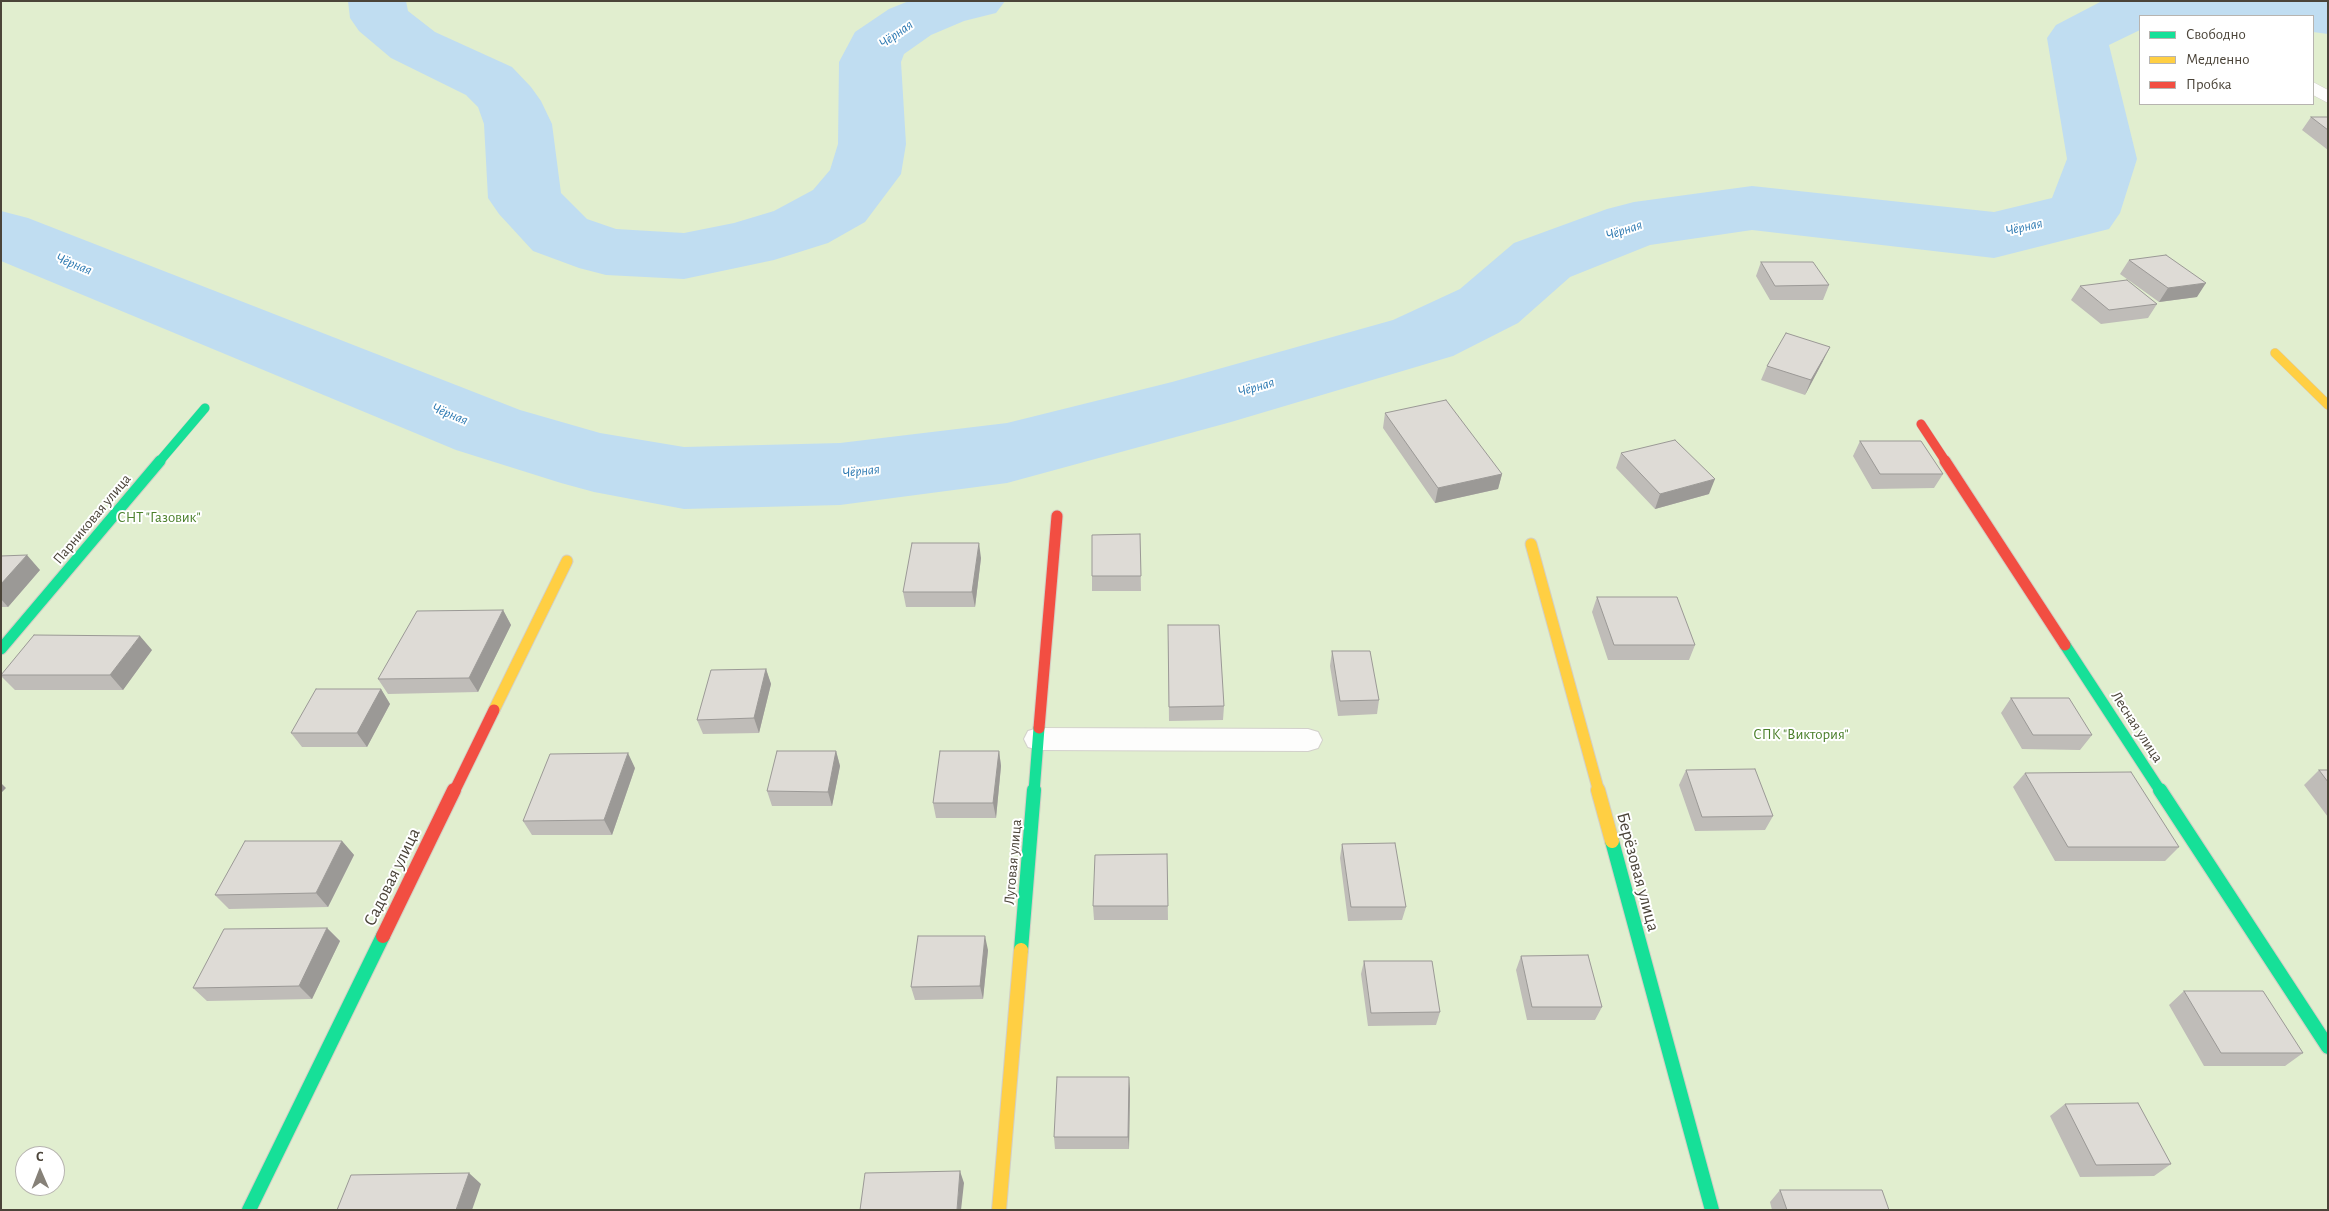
<!DOCTYPE html>
<meta charset="utf-8">
<style>
body{margin:0}
#map{position:relative;width:2329px;height:1211px;overflow:hidden;background:#f4f2ee;font-family:"Alegreya Sans",sans-serif}
canvas{display:block}
.frame{position:absolute;inset:0;border:2px solid #4b4439;pointer-events:none}
.legend{position:absolute;left:2139px;top:15px;width:175px;height:90px;box-sizing:border-box;background:#fff;border:1px solid #b7b4b0;margin:0;padding:6px 9px;list-style:none;font-size:15px;color:#4b4439}
.legend li{display:flex;align-items:center;gap:10px;height:25px}
.legend b{width:25px;border:1px solid #b7b4b0}
.north{position:absolute;left:15px;top:1146px;width:50px;height:50px;box-sizing:border-box;background:#fff;border:1px solid #b7b4b0;border-radius:50%;rotate:359deg;font-size:14px;font-weight:700;line-height:20px;text-align:center;color:#4b4439}
.north::after{content:'';display:block;margin:auto;width:18px;height:22px;background:#868178;clip-path:polygon(50% 0,100% 100%,50% 72%,0 100%)}
</style>
<div id="map">
<canvas width="2329" height="1211"></canvas>
<div class="frame"></div>
<ul class="legend">
<li><b style="height:6px;background:#16e098"></b>Свободно</li>
<li><b style="height:6px;background:#ffcf43"></b>Медленно</li>
<li><b style="height:6px;background:#f24e42"></b>Пробка</li>
</ul>
<div class="north">С</div>
</div>
<script>
const ctx = document.querySelector('canvas').getContext('2d');
ctx.lineJoin = 'round';
function fillPath(path, color) {
  ctx.fillStyle = color;
  ctx.fill(path, 'evenodd');
}
function poly(rows) {
  const path = new Path2D();
  for (const r of rows) {
    path.moveTo(r[0], r[1]);
    for (let i = 2; i < r.length; i += 2) path.lineTo(r[i], r[i + 1]);
  }
  return path;
}
function trace(path, color, width, dash) {
  ctx.strokeStyle = color;
  ctx.lineWidth = width;
  ctx.lineCap = dash ? 'butt' : 'round';
  ctx.setLineDash(dash || []);
  ctx.stroke(path);
}
function drawText(font, color, halo, rows, align = 'center') {
  ctx.font = font + ' "Alegreya Sans",sans-serif';
  ctx.lineWidth = 4;
  ctx.setLineDash([]);
  ctx.textBaseline = 'middle';
  ctx.strokeStyle = halo;
  ctx.fillStyle = color;
  for (const [text, x, y, turn = 0] of rows) {
    ctx.save();
    ctx.translate(x, y);
    ctx.rotate((+turn || 0) * Math.PI / 180);
    ctx.textAlign = isNaN(turn) ? turn : align;
    if (halo) ctx.strokeText(text, 0, 0);
    ctx.fillText(text, 0, 0);
    ctx.restore();
  }
}
fillPath(poly([
 [1,1,2328,1,2328,1210,1,1210],
 [2140,16,2313,16,2313,104,2140,104],
 [25,1156,55,1156,55,1186,25,1186]
]), '#e1eecf');
fillPath(poly([
 [348,1,406,1,408,11,435,32,512,67,531,87,541,101,552,124,561,193,587,219,616,229,684,233,734,223,774,211,813,190,830,170,838,144,839,62,855,32,889,9,909,1,1005,1,996,13,964,21,931,35,904,54,901,62,906,144,901,174,865,222,828,243,774,260,684,279,606,275,579,268,533,251,499,214,488,198,484,124,478,107,466,95,391,58,359,31,350,18,348,1],
 [2102,1,2328,1,2328,34,2313,32,2313,16,2140,16,2140,30,2109,45,2137,159,2120,213,2109,229,1994,258,1752,230,1650,245,1570,277,1518,323,1453,356,1231,422,1007,483,840,505,684,509,594,492,561,483,456,450,1,261,1,211,28,218,520,410,600,433,684,447,840,443,1007,423,1172,382,1393,320,1460,289,1514,243,1607,209,1634,202,1752,186,1994,212,2052,198,2067,159,2047,38,2056,25,2102,1]
]), '#c0ddf1');
const lane = poly([
 [1038,728,1308,729,1318,732,1322,740,1318,748,1308,751,1038,750,1028,747,1024,739,1028,731,1038,728]
]);
const street = poly([
 [2313,82,2328,90,2328,103,2313,95,2313,82]
]);
const fastFar2 = poly([
 [159,462,205,408]
]);
const fastFar1 = poly([
 [2065,645,2161,792],
 [1,649,160,461],
 [1034,792,1039,728]
]);
const fast = poly([
 [2160,790,2328,1047],
 [1612,841,1712,1210],
 [1021,950,1034,790],
 [249,1210,383,936]
]);
const slowFar2 = poly([
 [2275,353,2328,405]
]);
const slowFar1 = poly([
 [1531,544,1599,792],
 [494,710,567,561]
]);
const slow = poly([
 [1598,790,1612,841],
 [999,1210,1021,950]
]);
const jamFar2 = poly([
 [1921,424,1946,462]
]);
const jamFar1 = poly([
 [1945,461,2065,645],
 [1039,728,1057,516],
 [454,792,494,710]
]);
const jam = poly([
 [383,936,454,790]
]);
trace(lane, '#d2d0cb', 2);
trace(street, '#d2d0cb', 1);
trace(fastFar2, '#d3cfc5', 10);
trace(fastFar1, '#d3cfc5', 13);
trace(fast, '#d3cfc5', 16);
trace(slowFar2, '#d3cfc5', 10);
trace(slowFar1, '#d3cfc5', 13);
trace(slow, '#d3cfc5', 16);
trace(jamFar2, '#d3cfc5', 10);
trace(jamFar1, '#d3cfc5', 13);
trace(jam, '#d3cfc5', 16);
fillPath(lane, '#fdfdfc');
fillPath(street, '#fdfdfc');
trace(fastFar2, '#16e098', 9);
trace(fastFar1, '#16e098', 11);
trace(fast, '#16e098', 14);
trace(slowFar2, '#ffcf43', 9);
trace(slowFar1, '#ffcf43', 11);
trace(slow, '#ffcf43', 14);
trace(jamFar2, '#f24e42', 9);
trace(jamFar1, '#f24e42', 11);
trace(jam, '#f24e42', 14);
fillPath(poly([
 [2311,117,2328,117,2328,150,2302,130],
 [2129,260,2197,297,2159,302,2120,274],
 [1761,262,1829,285,1823,300,1770,300,1756,276],
 [2080,286,2157,304,2148,318,2101,324,2071,300],
 [1823,361,1805,395,1761,380,1767,366],
 [1385,413,1502,474,1498,489,1435,503,1383,428],
 [1860,441,1943,474,1934,488,1872,489,1853,456],
 [1621,453,1709,494,1655,509,1616,468],
 [1140,534,1141,591,1092,591,1092,576],
 [1,556,40,570,8,607,1,607],
 [981,558,975,607,906,607,903,592],
 [1597,597,1695,645,1689,660,1608,660,1592,612],
 [503,610,511,625,478,692,388,694,378,679],
 [1168,640,1224,706,1223,720,1169,721],
 [152,650,123,690,15,690,1,676,1,674],
 [1332,651,1379,700,1377,714,1338,716,1330,666],
 [766,669,771,684,759,733,703,734,697,720],
 [381,689,390,704,367,747,302,747,291,733],
 [2011,698,2092,735,2080,750,2022,749,2001,713],
 [836,751,840,766,832,806,772,806,767,791],
 [999,751,1001,766,996,818,936,818,933,803],
 [635,768,612,835,532,835,523,821],
 [1686,770,1773,816,1765,830,1695,831,1679,785],
 [2319,770,2328,770,2328,817,2304,785],
 [2025,773,2179,847,2165,861,2055,861,2013,787],
 [342,841,354,855,328,907,229,909,215,895],
 [1342,844,1406,907,1402,920,1348,921,1340,858],
 [1167,854,1168,920,1094,920,1093,906],
 [327,928,340,941,312,999,207,1001,193,988],
 [988,950,983,999,915,1000,911,987],
 [1521,956,1602,1007,1595,1020,1527,1020,1516,970],
 [1364,961,1440,1012,1436,1025,1368,1026,1361,974],
 [2184,991,2303,1053,2285,1066,2204,1066,2169,1005],
 [1130,1089,1129,1149,1055,1149,1054,1137],
 [2065,1104,2171,1164,2154,1176,2080,1177,2050,1116],
 [1780,1190,1889,1210,1772,1210,1770,1202]
]), '#bfbcb8');
fillPath(poly([
 [2206,283,2197,297,2159,302,2168,288],
 [1830,347,1823,361,1805,395,1811,380],
 [1502,474,1498,489,1435,503,1438,488],
 [1715,479,1709,494,1655,509,1660,494],
 [979,543,981,558,975,607,972,592],
 [27,555,40,570,8,607,1,599,1,584],
 [503,610,511,625,478,692,469,678],
 [140,636,152,650,123,690,110,675],
 [766,669,771,684,759,733,754,718],
 [381,689,390,704,367,747,357,733],
 [836,751,840,766,832,806,828,792],
 [999,751,1001,766,996,818,993,803],
 [628,753,635,768,612,835,604,820],
 [1,783,6,788,1,793],
 [342,841,354,855,328,907,316,893],
 [327,928,340,941,312,999,299,986],
 [985,936,988,950,983,999,980,986],
 [1129,1077,1130,1089,1129,1149,1128,1137],
 [960,1171,964,1183,961,1210,957,1210],
 [469,1173,481,1184,472,1210,456,1210]
]), '#9b9996');
const building = poly([
 [2311,117,2328,117,2328,130,2311,117],
 [2166,255,2206,283,2168,288,2129,260,2166,255],
 [1761,262,1813,262,1829,285,1775,286,1761,262],
 [2127,280,2157,304,2109,310,2080,286,2127,280],
 [1786,333,1830,347,1811,380,1767,366,1786,333],
 [1446,400,1502,474,1438,488,1385,413,1446,400],
 [1675,440,1715,479,1660,494,1621,453,1675,440],
 [1860,441,1921,441,1943,474,1880,474,1860,441],
 [1140,534,1141,576,1092,576,1092,535,1140,534],
 [912,543,979,543,972,592,903,592,912,543],
 [27,555,1,584,1,556,27,555],
 [1597,597,1677,597,1695,645,1614,645,1597,597],
 [503,610,469,678,378,679,417,611,503,610],
 [1168,625,1219,625,1224,706,1169,707,1168,625],
 [34,635,140,636,110,675,1,675,34,635],
 [1332,651,1370,651,1379,700,1340,701,1332,651],
 [766,669,754,718,697,720,711,670,766,669],
 [316,689,381,689,357,733,291,733,316,689],
 [2011,698,2069,698,2092,735,2033,735,2011,698],
 [777,751,836,751,828,792,767,791,777,751],
 [940,751,999,751,993,803,933,803,940,751],
 [628,753,604,820,523,821,550,754,628,753],
 [1755,769,1773,816,1702,817,1686,770,1755,769],
 [2319,770,2328,770,2328,782,2319,770],
 [2131,772,2179,847,2068,847,2025,773,2131,772],
 [245,841,342,841,316,893,215,895,245,841],
 [1395,843,1406,907,1351,907,1342,844,1395,843],
 [1167,854,1168,906,1093,906,1095,855,1167,854],
 [327,928,299,986,193,988,224,929,327,928],
 [918,936,985,936,980,986,911,987,918,936],
 [1588,955,1602,1007,1532,1007,1521,956,1588,955],
 [1364,961,1432,961,1440,1012,1371,1013,1364,961],
 [2184,991,2263,991,2303,1053,2221,1053,2184,991],
 [1057,1077,1129,1077,1128,1137,1054,1137,1057,1077],
 [2138,1103,2171,1164,2096,1165,2065,1104,2138,1103],
 [960,1171,957,1210,860,1210,865,1173,960,1171],
 [469,1173,456,1210,337,1210,351,1175,469,1173],
 [1780,1190,1882,1190,1889,1210,1787,1210,1780,1190]
]);
fillPath(building, '#dedbd6');
trace(building, '#9b9996', 1);
drawText('italic 14px', '#2e7ab2', '#fff', [
 ["Чёрная",896,34,-35],
 ["Чёрная",2024,227,-13],
 ["Чёрная",1624,230,-18],
 ["Чёрная",74,264,22],
 ["Чёрная",1256,387,-16],
 ["Чёрная",450,414,22],
 ["Чёрная",861,471,-6]
]);
drawText('15px', '#4a7f2a', '#fff', [
 ["СНТ \"Газовик\"",159,517],
 ["СПК \"Виктория\"",1801,734]
]);
drawText('15px', '#4b4439', '#fff', [
 ["Парниковая улица",92,519,-50],
 ["Лесная улица",2137,727,57],
 ["Луговая улица",1013,862,-85]
]);
drawText('18px', '#4b4439', '#fff', [
 ["Берёзовая улица",1638,872,75],
 ["Садовая улица",392,877,-64]
]);
</script>
